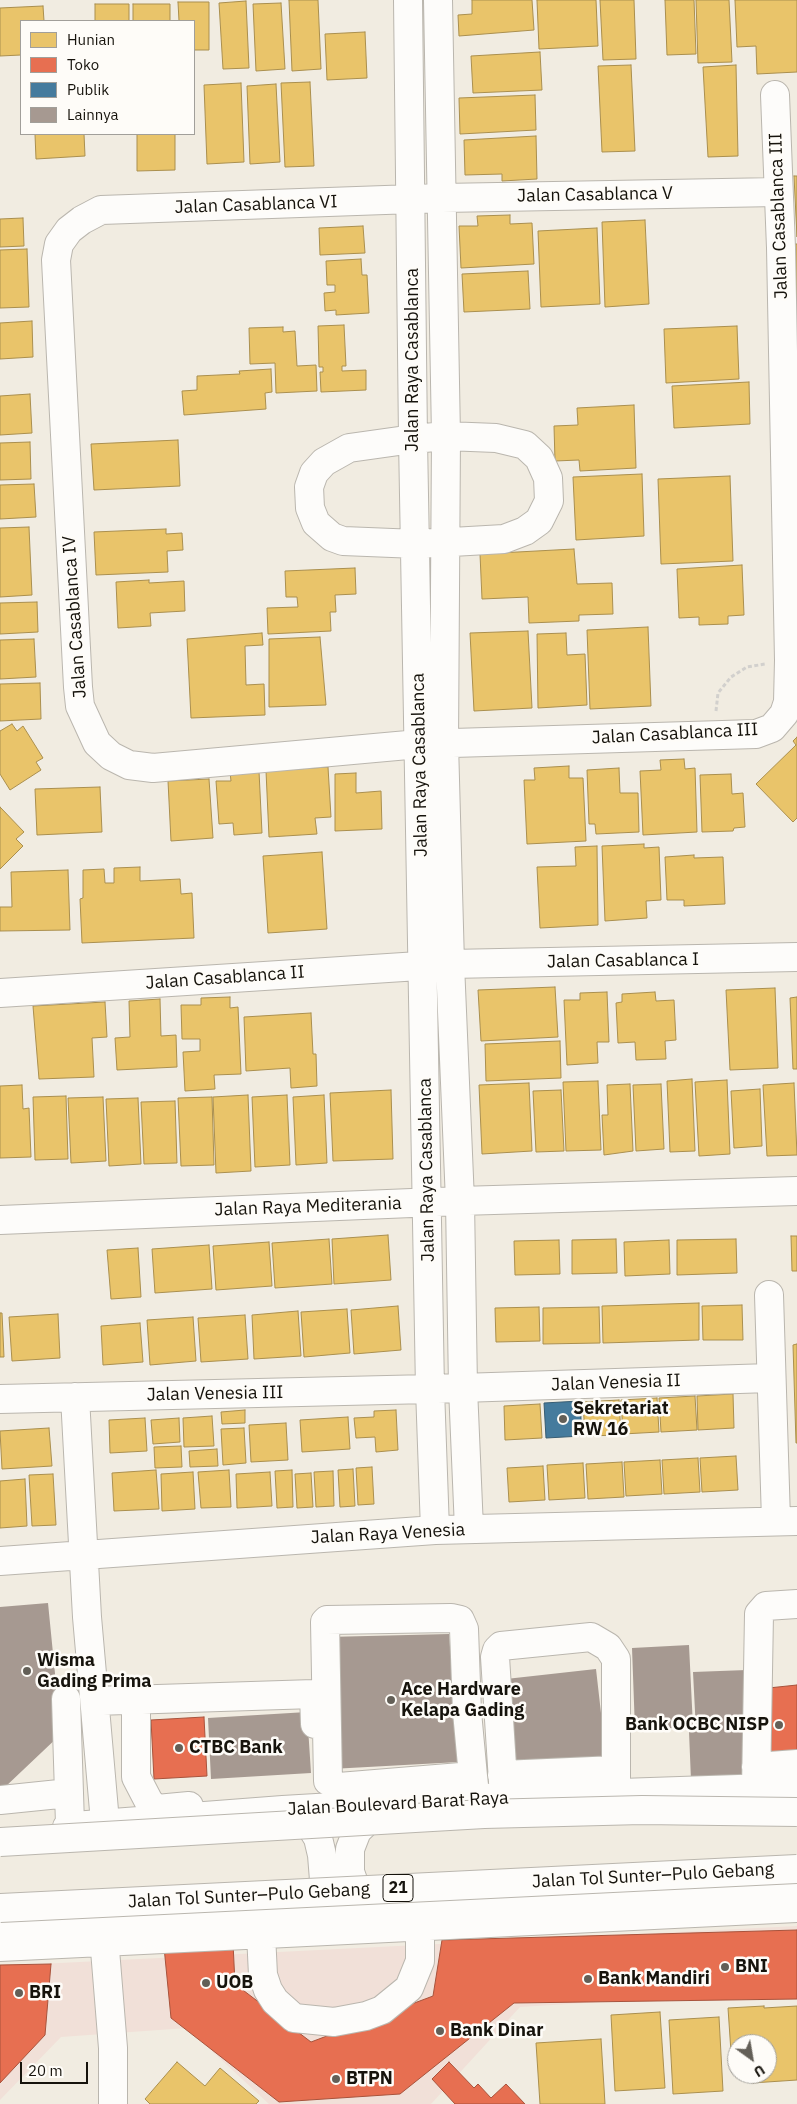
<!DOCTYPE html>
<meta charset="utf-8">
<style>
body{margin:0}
#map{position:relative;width:797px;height:2104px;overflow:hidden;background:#f1ece1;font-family:"IBM Plex Sans",sans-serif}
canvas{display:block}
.legend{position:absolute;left:20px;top:20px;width:175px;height:115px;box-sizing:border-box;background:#fefcf8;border:1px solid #a19f9a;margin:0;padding:6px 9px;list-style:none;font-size:15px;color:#16130c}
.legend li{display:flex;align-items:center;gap:10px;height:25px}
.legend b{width:25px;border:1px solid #a19f9a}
.north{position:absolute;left:727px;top:2034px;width:50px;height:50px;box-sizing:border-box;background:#fefcf8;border:1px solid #a19f9a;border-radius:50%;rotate:148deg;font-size:14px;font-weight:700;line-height:20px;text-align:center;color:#16130c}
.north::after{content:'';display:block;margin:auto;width:18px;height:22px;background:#635f57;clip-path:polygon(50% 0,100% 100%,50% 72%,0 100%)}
.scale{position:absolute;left:20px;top:2062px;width:68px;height:22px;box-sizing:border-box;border:2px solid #16130c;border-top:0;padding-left:6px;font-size:15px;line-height:18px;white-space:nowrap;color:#16130c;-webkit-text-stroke:4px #fefcf8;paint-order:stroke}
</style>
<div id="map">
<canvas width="797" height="2104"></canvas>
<ul class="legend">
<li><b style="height:14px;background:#e9c46a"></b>Hunian</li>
<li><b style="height:14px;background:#e76f51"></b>Toko</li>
<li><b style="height:14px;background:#457b9d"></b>Publik</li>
<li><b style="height:14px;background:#a69991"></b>Lainnya</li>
</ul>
<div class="north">U</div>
<div class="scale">20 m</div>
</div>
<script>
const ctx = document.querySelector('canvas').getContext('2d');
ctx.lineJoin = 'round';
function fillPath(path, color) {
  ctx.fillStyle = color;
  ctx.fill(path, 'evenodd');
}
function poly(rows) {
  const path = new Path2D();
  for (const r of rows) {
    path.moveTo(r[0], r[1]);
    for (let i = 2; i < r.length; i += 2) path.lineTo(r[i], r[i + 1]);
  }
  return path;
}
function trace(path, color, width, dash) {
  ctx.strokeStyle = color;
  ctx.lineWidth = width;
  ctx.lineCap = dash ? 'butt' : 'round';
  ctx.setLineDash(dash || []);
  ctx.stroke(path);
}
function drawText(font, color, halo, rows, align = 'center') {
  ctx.font = font + ' "IBM Plex Sans",sans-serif';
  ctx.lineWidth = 5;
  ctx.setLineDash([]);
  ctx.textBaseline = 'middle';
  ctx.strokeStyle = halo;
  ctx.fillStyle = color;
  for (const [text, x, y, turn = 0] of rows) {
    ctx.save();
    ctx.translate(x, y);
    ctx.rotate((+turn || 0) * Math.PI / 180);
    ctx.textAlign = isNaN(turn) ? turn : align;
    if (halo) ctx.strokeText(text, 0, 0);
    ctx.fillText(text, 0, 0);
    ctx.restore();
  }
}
fillPath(poly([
 [797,1926,797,1990,520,2007,431,2104,269,2104,187,2028,61,2037,0,2100,0,1966]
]), '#f1e0d8');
const homes = poly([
 [289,0,318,0,321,69,292,71,289,0],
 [472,0,532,0,534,30,459,36,458,15,472,14,472,0],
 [537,0,596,0,598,46,539,49,537,0],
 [600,0,634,0,636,59,603,60,600,0],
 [665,0,694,0,696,54,667,55,665,0],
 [696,0,729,0,732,62,698,63,696,0],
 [735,0,797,0,797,72,757,74,756,46,737,47,735,0],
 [246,1,249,68,223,69,219,3,246,1],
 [178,2,209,2,209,50,194,50,194,21,179,21,178,2],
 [281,3,285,69,256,71,253,4,281,3],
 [95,4,129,4,129,21,95,21,95,4],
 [133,4,170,4,170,21,133,21,133,4],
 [43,6,44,21,21,21,21,55,0,56,0,8,43,6],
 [365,32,367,78,327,80,325,34,365,32],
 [540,52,542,90,473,93,471,56,540,52],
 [631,65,635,151,602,152,598,66,631,65],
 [736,65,738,156,708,157,703,67,736,65],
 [310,82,314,166,285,167,281,83,310,82],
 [241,83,244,162,207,164,204,85,241,83],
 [276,84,280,162,250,164,247,86,276,84],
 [535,95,536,130,460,134,459,98,535,95],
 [35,134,84,134,85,156,36,159,35,134],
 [137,134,175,134,175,170,137,171,137,134],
 [536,136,537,179,502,181,502,174,465,175,464,140,536,136],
 [794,176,797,176,797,237,794,176],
 [510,215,510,224,532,223,534,264,461,268,459,226,478,226,477,216,510,215],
 [23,218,24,246,0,247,0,219,23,218],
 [645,220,649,304,605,307,602,222,645,220],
 [363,226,365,253,320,255,319,228,363,226],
 [597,228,600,304,541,307,538,231,597,228],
 [790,244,797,244,797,308,793,309,790,244],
 [27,249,29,307,0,308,0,250,27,249],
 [361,259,362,275,367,275,369,313,336,315,336,310,325,311,324,293,335,292,335,285,327,285,326,261,361,259],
 [528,271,530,309,464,312,462,274,528,271],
 [32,321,33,357,0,359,0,323,32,321],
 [344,325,346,366,342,366,342,371,366,370,366,390,321,392,320,372,323,372,323,367,319,367,318,326,344,325],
 [737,326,739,379,666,383,664,329,737,326],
 [283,327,283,332,295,331,297,366,316,365,317,391,276,393,275,363,250,364,249,328,283,327],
 [271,369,272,392,265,393,266,409,184,415,182,391,197,390,197,376,240,374,239,371,271,369],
 [749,382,750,424,674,428,672,386,749,382],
 [30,394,32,433,0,435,0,396,30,394],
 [634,405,636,468,580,471,579,460,555,461,554,426,578,425,577,408,634,405],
 [178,440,180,486,94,490,91,444,178,440],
 [30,442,31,479,0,480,0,443,30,442],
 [642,474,644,536,576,540,573,477,642,474],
 [730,476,733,561,661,564,658,479,730,476],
 [34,484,36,517,0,519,0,485,34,484],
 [29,527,32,595,0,597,0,528,29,527],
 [166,529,166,534,182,533,183,550,167,551,168,572,96,575,94,532,166,529],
 [574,549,577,584,612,583,613,614,579,615,579,621,529,623,528,597,482,599,480,554,574,549],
 [742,565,744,615,728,616,728,624,699,625,699,617,679,618,677,569,742,565],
 [355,568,356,594,335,595,336,612,330,612,331,631,268,634,267,608,298,607,297,597,286,597,285,571,355,568],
 [149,580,149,583,184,581,185,611,150,613,151,626,118,628,116,582,149,580],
 [37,602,38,632,0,634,0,603,37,602],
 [648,627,651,706,590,709,587,630,648,627],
 [528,631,532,708,474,711,470,633,528,631],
 [262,633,263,645,245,646,246,685,264,684,265,715,191,718,187,639,262,633],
 [566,633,567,655,585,654,587,705,538,708,537,634,566,633],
 [320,637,326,705,269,707,269,639,320,637],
 [34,639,36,677,0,679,0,640,34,639],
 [40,683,41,719,0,721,0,684,40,683],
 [12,724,17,731,23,726,43,758,36,762,41,770,10,790,0,774,0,731,12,724],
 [797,737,797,818,793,822,756,784,796,745,793,741,797,737],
 [684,759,685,769,695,768,697,832,643,835,640,771,661,770,660,760,684,759],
 [569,766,569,778,583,778,586,841,527,844,524,780,535,780,534,768,569,766],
 [328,767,331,817,315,818,317,834,269,837,266,771,328,767],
 [619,768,620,793,638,793,639,832,596,834,595,824,589,824,587,770,619,768],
 [259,771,262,833,234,835,233,823,219,824,216,781,231,781,230,772,259,771],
 [356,773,356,793,381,791,382,829,335,831,335,774,356,773],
 [731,774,732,794,743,793,745,827,734,828,733,831,702,832,700,775,731,774],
 [209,779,213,838,171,841,168,781,209,779],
 [100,787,102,832,37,835,35,789,100,787],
 [0,807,24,832,16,839,23,846,0,869,0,807],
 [644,844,644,848,659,847,661,900,646,901,647,918,605,921,602,846,644,844],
 [597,846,598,925,540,928,537,867,576,866,575,847,597,846],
 [322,852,327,929,268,933,263,856,322,852],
 [694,855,694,858,723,857,725,904,684,906,684,900,667,900,665,857,694,855],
 [140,867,140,881,180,879,181,894,192,893,194,938,82,943,80,899,83,898,83,870,104,869,105,883,114,883,114,868,140,867],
 [68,870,70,930,0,931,0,907,12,907,11,872,68,870],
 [555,987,558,1037,481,1041,478,990,555,987],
 [775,988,778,1068,730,1070,726,990,775,988],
 [607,992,609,1042,597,1042,598,1063,567,1065,564,1000,580,1000,580,993,607,992],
 [655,992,656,1001,674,1000,676,1040,665,1041,666,1059,636,1060,635,1042,618,1043,616,1003,622,1002,622,994,655,992],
 [230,997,230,1008,238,1007,241,1074,214,1075,215,1089,185,1091,183,1052,200,1051,200,1039,182,1039,181,1005,201,1005,201,998,230,997],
 [797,997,797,1069,793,1069,790,998,797,997],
 [160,999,161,1036,176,1035,177,1067,117,1070,115,1038,130,1037,129,1001,160,999],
 [105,1002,107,1037,92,1038,94,1077,39,1079,33,1006,105,1002],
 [311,1013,313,1054,316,1054,317,1086,291,1088,290,1068,246,1071,244,1017,311,1013],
 [560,1041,561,1078,486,1081,485,1044,560,1041],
 [692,1079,695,1151,670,1152,667,1081,692,1079],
 [727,1080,730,1154,699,1156,695,1082,727,1080],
 [598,1081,601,1150,566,1151,563,1082,598,1081],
 [529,1083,532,1151,482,1154,479,1085,529,1083],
 [794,1083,797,1155,767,1156,763,1085,794,1083],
 [630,1084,633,1151,604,1155,602,1115,608,1115,607,1085,630,1084],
 [661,1084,664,1149,636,1151,633,1085,661,1084],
 [22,1085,23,1109,29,1108,31,1157,0,1158,0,1086,22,1085],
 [760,1089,762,1146,734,1148,731,1091,760,1089],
 [391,1090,393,1159,333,1161,330,1093,391,1090],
 [561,1090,564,1151,536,1152,533,1091,561,1090],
 [248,1095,251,1171,216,1173,213,1097,248,1095],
 [287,1095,290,1165,255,1167,252,1097,287,1095],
 [324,1095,327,1163,296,1165,293,1097,324,1095],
 [66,1096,68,1159,35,1160,33,1097,66,1096],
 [103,1097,106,1161,71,1163,68,1098,103,1097],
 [212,1097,214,1165,181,1166,178,1098,212,1097],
 [138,1098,141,1164,109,1166,106,1099,138,1098],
 [175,1101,177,1163,144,1164,141,1102,175,1101],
 [388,1235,391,1280,334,1284,332,1239,388,1235],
 [791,1236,797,1236,797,1271,792,1271,791,1236],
 [329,1239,332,1284,275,1288,272,1243,329,1239],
 [616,1239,617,1273,572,1274,572,1240,616,1239],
 [736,1239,737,1273,677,1275,677,1240,736,1239],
 [559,1240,560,1274,515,1275,514,1241,559,1240],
 [669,1240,670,1274,625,1276,624,1242,669,1240],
 [269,1242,272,1286,216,1290,213,1246,269,1242],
 [209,1245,212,1289,155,1293,152,1249,209,1245],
 [138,1248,141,1297,111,1299,107,1250,138,1248],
 [699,1303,699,1340,603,1343,602,1306,699,1303],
 [742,1305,743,1340,703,1340,702,1306,742,1305],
 [398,1306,401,1350,354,1354,351,1310,398,1306],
 [539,1307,540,1341,496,1342,495,1308,539,1307],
 [599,1307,600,1343,543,1344,543,1308,599,1307],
 [347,1309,350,1353,304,1357,301,1312,347,1309],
 [298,1311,301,1356,254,1359,252,1315,298,1311],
 [0,1313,2,1313,4,1357,0,1357,0,1313],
 [58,1314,60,1358,12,1361,9,1317,58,1314],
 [245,1315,248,1359,201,1362,198,1318,245,1315],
 [193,1317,196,1361,150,1365,147,1320,193,1317],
 [140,1323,143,1362,103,1365,101,1326,140,1323],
 [797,1344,797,1443,796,1443,793,1345,797,1344],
 [733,1394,734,1428,698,1430,697,1396,733,1394],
 [695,1396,697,1430,661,1432,659,1398,695,1396],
 [657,1398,659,1432,623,1434,621,1400,657,1398],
 [619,1400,621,1435,585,1436,583,1402,619,1400],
 [540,1404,542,1438,505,1440,504,1406,540,1404],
 [245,1410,245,1423,222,1424,221,1412,245,1410],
 [396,1410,398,1450,376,1452,375,1437,356,1438,354,1418,374,1417,374,1411,396,1410],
 [212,1416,214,1446,184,1447,183,1418,212,1416],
 [348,1417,350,1449,302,1452,300,1420,348,1417],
 [145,1418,147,1451,110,1453,109,1420,145,1418],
 [179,1418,180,1442,153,1444,151,1420,179,1418],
 [286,1423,288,1460,251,1462,249,1425,286,1423],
 [49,1428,52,1466,2,1469,0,1431,49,1428],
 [244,1428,246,1463,223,1465,221,1429,244,1428],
 [181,1446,182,1467,155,1468,154,1447,181,1446],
 [217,1449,218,1466,190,1467,189,1451,217,1449],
 [736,1456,738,1490,702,1492,700,1458,736,1456],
 [698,1458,700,1492,664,1494,662,1460,698,1458],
 [660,1460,662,1494,626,1496,624,1462,660,1460],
 [622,1462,624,1497,588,1499,586,1464,622,1462],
 [583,1463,585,1498,549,1500,547,1465,583,1463],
 [543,1466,545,1500,509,1502,507,1468,543,1466],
 [372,1467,374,1504,358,1505,356,1468,372,1467],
 [353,1469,355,1506,340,1507,338,1470,353,1469],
 [156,1470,159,1509,114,1511,112,1473,156,1470],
 [229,1470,231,1507,201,1508,198,1472,229,1470],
 [292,1470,293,1507,277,1508,275,1471,292,1470],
 [333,1471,334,1506,316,1507,314,1472,333,1471],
 [193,1472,195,1509,162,1511,161,1474,193,1472],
 [270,1472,272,1506,237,1508,236,1474,270,1472],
 [311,1473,313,1507,297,1508,295,1474,311,1473],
 [53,1474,56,1525,32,1526,29,1475,53,1474],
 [25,1479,27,1526,0,1528,0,1481,25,1479],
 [764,2006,764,2008,797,2006,797,2080,752,2083,751,2074,767,2074,767,2044,737,2044,737,2067,732,2067,728,2008,764,2006],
 [660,2012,665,2088,615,2091,611,2015,660,2012],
 [719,2017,723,2091,673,2094,669,2020,719,2017],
 [601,2039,605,2104,540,2104,536,2043,601,2039],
 [177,2062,205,2086,220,2068,259,2101,256,2104,150,2104,145,2099,177,2062]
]);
fillPath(homes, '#e9c46a');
trace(homes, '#aa8f4e', 1);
const shops = poly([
 [797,1685,797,1761,765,1764,759,1689,797,1685],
 [204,1717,207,1776,154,1779,151,1720,204,1717],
 [797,1930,797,1999,514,2003,400,2094,279,2102,171,2018,164,1947,233,1943,235,1984,311,2042,433,1996,442,1940,797,1930],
 [51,1964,45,2035,0,2083,0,1965,51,1964],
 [449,2062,474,2088,478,2084,491,2098,506,2084,525,2104,455,2104,432,2079,449,2062]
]);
fillPath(shops, '#e76f51');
trace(shops, '#a8533c', 1);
const public = poly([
 [580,1401,582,1436,546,1438,544,1403,580,1401]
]);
fillPath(public, '#457b9d');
trace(public, '#375c72', 1);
fillPath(poly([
 [48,1603,61,1734,4,1788,0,1789,0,1607],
 [449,1634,459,1762,331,1769,327,1637],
 [689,1645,693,1727,635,1730,632,1648],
 [596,1669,606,1757,507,1768,497,1680],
 [747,1670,744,1778,691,1780,689,1732,696,1731,693,1672],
 [307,1712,311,1773,211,1779,208,1718]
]), '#a69991');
const minor = poly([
 [408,0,413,439,430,1389,435,1530],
 [438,0,446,436,444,743,450,964,460,1201,463,1388,469,1529],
 [775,95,781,248,789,660,788,702,784,714,772,728,756,734,419,744,153,768,129,765,111,756,97,743,80,706,78,687,56,260,59,244,69,230,82,220,101,210,442,198,778,192],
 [446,436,496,438,525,445,539,458,548,478,549,501,539,521,525,531,504,539,417,544,343,541,332,537,316,523,310,508,309,487,314,473,324,462,349,448,413,439,446,436],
 [0,993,450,964,797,957],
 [0,1220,460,1201,797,1191],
 [769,1295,776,1520],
 [75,1397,87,1617,105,1822],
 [0,1399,430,1389,770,1378],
 [0,1561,435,1530,797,1521],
 [66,1699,69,1793],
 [136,1699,136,1777,149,1802,157,1809,189,1806],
 [95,1701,314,1694,315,1724],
 [756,1767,797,1764],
 [502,1775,616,1770],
 [473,1776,339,1787,328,1781,325,1622,327,1620,451,1618,460,1620,464,1629,467,1712,473,1776,474,1785,474,1799],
 [756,1788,759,1614,766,1606,797,1604],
 [504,1797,495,1657,497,1650,501,1646,591,1637,608,1647,616,1659,616,1794],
 [0,1800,69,1793,70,1824,67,1827],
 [103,1925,113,2048,113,2104],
 [261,1934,263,1975,268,1990,275,2001,294,2018,334,2022,366,2016,382,2010,409,1988,420,1961,420,1928],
 [0,1947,797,1908]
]);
const major = poly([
 [300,1809,318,1838,322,1855,324,1880,309,1913],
 [74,1826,283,1810,504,1797,797,1787],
 [372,1907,355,1886,350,1872,350,1849,357,1831,381,1808],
 [0,1931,797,1891]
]);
trace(minor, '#bab6ae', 30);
trace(major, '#bab6ae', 30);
trace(poly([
 [716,711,718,693,731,677,747,667,765,664]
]), '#d2d0cd', 3, [4, 2.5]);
trace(minor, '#fdfcfa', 28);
trace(major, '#fdfcfa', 28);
const highwayBridge = poly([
 [0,1842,484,1814,642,1810,797,1812],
 [0,1908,797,1869]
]);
trace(highwayBridge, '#bab6ae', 30, []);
trace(highwayBridge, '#fdfcfa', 28);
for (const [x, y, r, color] of [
 [563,1419,5,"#635f57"],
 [27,1671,5,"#635f57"],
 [391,1700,5,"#635f57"],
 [779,1725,5,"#635f57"],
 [179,1748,5,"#635f57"],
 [725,1967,5,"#635f57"],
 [588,1979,5,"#635f57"],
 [206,1983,5,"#635f57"],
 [19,1993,5,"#635f57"],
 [440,2031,5,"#635f57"],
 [336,2079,5,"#635f57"]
]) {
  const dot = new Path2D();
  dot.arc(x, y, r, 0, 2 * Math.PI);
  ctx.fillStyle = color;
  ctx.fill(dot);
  trace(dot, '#fefcf8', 2);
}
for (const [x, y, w] of [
 [398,1888,30]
]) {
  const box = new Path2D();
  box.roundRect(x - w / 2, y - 13.5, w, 27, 4);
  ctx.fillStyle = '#fefcf8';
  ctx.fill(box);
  trace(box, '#16130c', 1);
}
drawText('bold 16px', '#16130c', null, [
 ["21",398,1888]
]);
drawText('18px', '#16130c', '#fefcf8', [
 ["Jalan Casablanca V",595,195,-1],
 ["Jalan Casablanca VI",256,205,-2],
 ["Jalan Casablanca III",779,216,-92],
 ["Jalan Raya Casablanca",413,360,-90],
 ["Jalan Casablanca IV",75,617,-94],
 ["Jalan Casablanca III",675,734,-3],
 ["Jalan Raya Casablanca",420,765,-91],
 ["Jalan Casablanca I",623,961,-1],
 ["Jalan Casablanca II",225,978,-4],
 ["Jalan Raya Casablanca",427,1170,-91],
 ["Jalan Raya Mediterania",308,1207,-2],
 ["Jalan Venesia II",616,1383,-2],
 ["Jalan Venesia III",215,1394,-1],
 ["Jalan Raya Venesia",388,1534,-3],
 ["Jalan Boulevard Barat Raya",398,1804,-3],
 ["Jalan Tol Sunter–Pulo Gebang",653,1876,-3],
 ["Jalan Tol Sunter–Pulo Gebang",249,1896,-3]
]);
drawText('bold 18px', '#16130c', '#fefcf8', [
 ["Sekretariat",573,1409],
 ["RW 16",573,1430],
 ["Wisma",37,1661],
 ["Gading Prima",37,1682],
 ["Ace Hardware",401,1690],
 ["Kelapa Gading",401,1711],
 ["Bank OCBC NISP",769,1725,"right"],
 ["CTBC Bank",189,1748],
 ["BNI",735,1967],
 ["Bank Mandiri",598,1979],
 ["UOB",216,1983],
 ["BRI",29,1993],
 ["Bank Dinar",450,2031],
 ["BTPN",346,2079]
], 'left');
</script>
